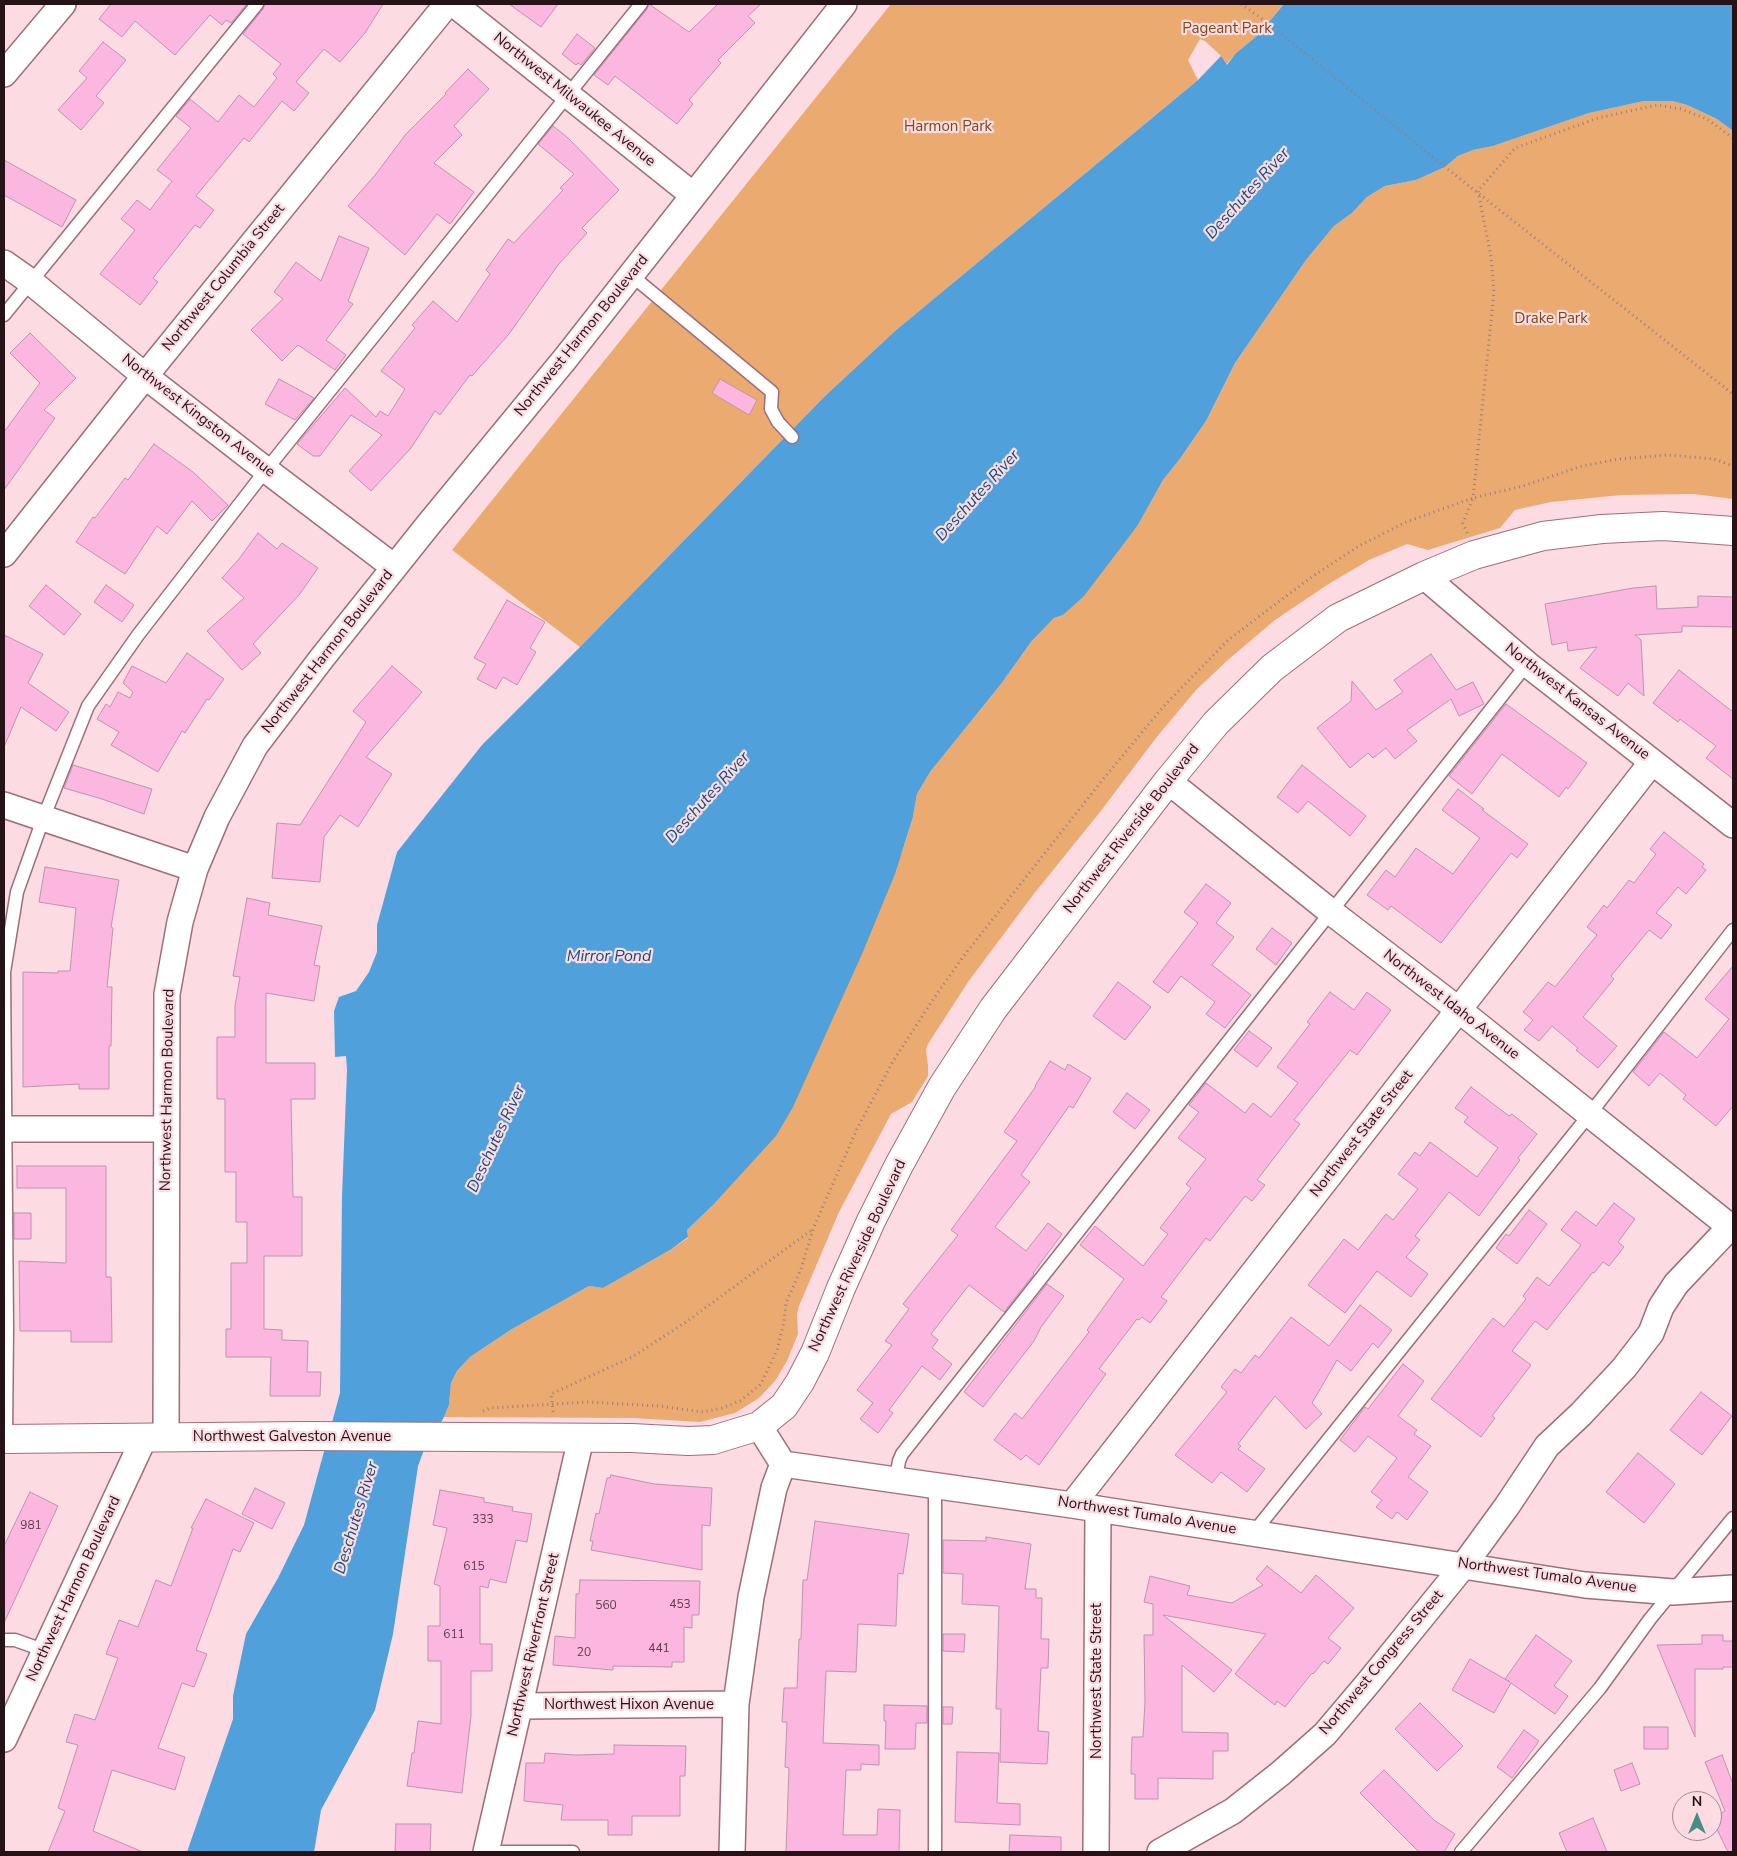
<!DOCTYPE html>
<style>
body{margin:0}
#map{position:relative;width:1737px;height:1856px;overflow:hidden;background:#fcdbe2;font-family:"Nunito Sans",sans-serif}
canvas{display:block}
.frame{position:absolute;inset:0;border:5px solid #251318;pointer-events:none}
.north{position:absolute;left:1672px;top:1791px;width:50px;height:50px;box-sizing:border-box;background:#fcdbe2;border:1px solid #a68b91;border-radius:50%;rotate:0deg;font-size:14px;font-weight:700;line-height:20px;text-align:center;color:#251318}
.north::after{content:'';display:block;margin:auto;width:18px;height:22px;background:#488d83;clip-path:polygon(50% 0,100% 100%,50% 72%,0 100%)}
</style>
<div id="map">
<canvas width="1737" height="1856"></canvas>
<div class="frame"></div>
<div class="north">N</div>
</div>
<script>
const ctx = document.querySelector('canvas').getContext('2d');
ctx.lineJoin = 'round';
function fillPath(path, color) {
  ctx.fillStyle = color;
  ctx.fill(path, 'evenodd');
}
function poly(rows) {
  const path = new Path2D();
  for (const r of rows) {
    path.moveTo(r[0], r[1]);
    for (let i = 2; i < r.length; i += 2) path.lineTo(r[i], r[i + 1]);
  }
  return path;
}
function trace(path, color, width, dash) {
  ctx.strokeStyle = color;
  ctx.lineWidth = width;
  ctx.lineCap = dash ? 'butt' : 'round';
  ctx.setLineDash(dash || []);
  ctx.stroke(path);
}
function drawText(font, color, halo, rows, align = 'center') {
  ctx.font = font + ' "Nunito Sans",sans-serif';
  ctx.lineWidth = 4.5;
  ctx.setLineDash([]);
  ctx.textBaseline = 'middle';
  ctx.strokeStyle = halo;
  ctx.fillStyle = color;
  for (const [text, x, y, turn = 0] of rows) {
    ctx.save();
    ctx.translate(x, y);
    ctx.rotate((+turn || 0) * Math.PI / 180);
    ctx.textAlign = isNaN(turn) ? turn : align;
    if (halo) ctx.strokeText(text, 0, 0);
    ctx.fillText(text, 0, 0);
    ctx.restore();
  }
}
fillPath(poly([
 [891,4,1284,4,1258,35,1235,54,1226,65,1221,56,1205,41,1200,39,1188,60,1198,80,895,331,824,397,580,647,452,550],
 [1658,100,1672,101,1687,105,1717,119,1733,131,1733,499,1694,494,1621,495,1551,502,1515,510,1500,528,1428,550,1407,544,1369,560,1327,585,1275,620,1229,659,1196,690,1156,738,1100,812,1033,895,968,982,928,1044,926,1050,928,1066,928,1076,912,1102,891,1114,839,1212,799,1306,797,1314,798,1334,787,1361,775,1381,759,1398,735,1413,700,1422,633,1418,444,1417,449,1405,451,1383,457,1371,470,1357,512,1329,589,1286,603,1288,670,1250,688,1238,687,1230,712,1206,887,891,904,846,913,817,917,794,930,772,1001,684,1031,642,1054,618,1063,615,1138,525,1163,480,1179,460,1206,421,1235,363,1306,260,1334,226,1352,213,1367,197,1385,186,1416,180,1445,167,1458,156,1473,150,1493,146,1589,113,1644,101]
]), '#ebab70');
fillPath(poly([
 [1284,4,1733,4,1733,131,1717,119,1687,105,1672,101,1644,101,1589,113,1493,146,1473,150,1458,156,1445,167,1416,180,1385,186,1367,197,1352,213,1334,226,1306,260,1235,363,1206,421,1179,460,1163,480,1138,525,1084,596,1063,615,1054,618,1031,642,1001,684,930,772,917,794,913,817,895,874,862,954,793,1107,776,1136,712,1206,687,1230,688,1237,670,1250,603,1288,589,1286,512,1329,470,1357,457,1371,451,1383,449,1405,444,1417,439,1426,431,1431,418,1466,393,1634,375,1710,321,1810,314,1852,187,1852,233,1719,233,1696,246,1634,278,1578,304,1525,340,1393,342,1196,347,1070,346,1056,335,1057,334,1011,339,997,356,991,369,972,377,952,377,925,397,852,482,745,580,647,824,397,895,331,1198,80,1221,56,1227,65,1235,54,1258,35]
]), '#50a0db');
const building = poly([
 [111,4,247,4,231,23,226,20,222,25,210,15,175,55,135,21,122,37,99,19,111,4],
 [265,4,383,4,365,33,340,62,324,49,296,82,309,93,294,111,282,101,249,142,244,138,196,196,214,210,200,228,195,225,153,278,158,282,140,305,100,274,135,230,121,219,137,200,150,210,172,181,157,170,191,128,176,116,190,99,218,122,239,95,254,107,277,78,273,74,281,64,243,34,263,9,265,4],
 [509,4,558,4,541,27,509,4],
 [649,4,689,32,718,4,761,4,748,16,755,23,718,60,721,63,689,100,693,104,677,124,615,76,608,85,594,75,647,9,649,4],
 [577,34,595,48,581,65,578,63,576,65,562,54,577,34],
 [103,42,126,60,96,96,104,103,81,130,58,110,87,78,79,71,103,42],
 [468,69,489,89,454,126,462,135,434,163,474,192,450,224,437,214,405,255,348,206,376,174,406,134,446,94,445,93,468,69],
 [553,126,568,138,619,190,582,228,587,233,558,265,509,334,472,376,470,375,440,415,435,411,411,448,371,491,349,471,382,435,351,415,320,456,313,456,297,444,345,388,376,417,380,411,388,416,405,389,381,371,415,328,412,325,433,301,457,322,490,274,486,270,508,239,514,243,563,190,560,188,574,174,538,144,553,126],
 [4,160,76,200,62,227,4,195,4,160],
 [339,236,369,248,348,301,353,304,326,340,346,355,335,370,298,345,282,361,251,330,283,299,274,292,296,262,321,281,339,236],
 [30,333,76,378,44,410,55,418,4,490,4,432,40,383,10,353,30,333],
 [279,379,314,398,295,420,265,404,279,379],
 [720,379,757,400,749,415,712,393,720,379],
 [154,444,193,472,228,505,212,521,192,501,167,534,157,526,125,574,76,542,93,517,95,518,125,478,128,480,154,444],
 [258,533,277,549,282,543,318,568,299,595,253,644,261,653,242,670,207,631,244,598,222,578,239,559,258,533],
 [46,585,81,614,64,635,29,606,46,585],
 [106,585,134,605,122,622,94,602,106,585],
 [1656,586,1657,609,1698,607,1698,596,1733,597,1733,627,1682,626,1682,632,1635,635,1641,640,1644,696,1628,683,1618,696,1580,668,1597,647,1568,651,1567,642,1552,645,1545,604,1633,588,1656,586],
 [507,600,545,622,530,648,536,652,517,685,503,677,496,689,477,679,486,664,474,658,507,600],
 [4,635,43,654,28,683,69,712,56,731,21,707,4,747,4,635],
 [187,653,224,679,209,700,207,699,185,733,182,731,158,772,111,745,119,732,97,719,106,704,110,707,118,692,130,698,133,692,123,683,132,666,166,683,187,653],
 [1431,654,1456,690,1473,682,1484,704,1459,716,1451,699,1407,730,1417,741,1395,759,1386,748,1373,758,1368,753,1350,768,1317,728,1351,701,1352,681,1376,710,1403,692,1394,680,1431,654],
 [392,666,422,692,366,757,392,774,358,827,340,815,324,837,320,882,272,878,277,823,300,825,366,722,353,711,392,666],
 [1679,670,1733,712,1733,779,1706,758,1716,746,1680,719,1678,722,1653,703,1679,670],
 [1506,704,1587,763,1568,789,1566,787,1559,797,1502,754,1472,794,1449,776,1506,704],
 [73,765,152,789,144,814,102,799,64,788,73,765],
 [1302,765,1366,816,1350,836,1308,801,1298,813,1277,797,1302,765],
 [1458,789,1484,809,1482,810,1528,844,1517,858,1511,853,1441,943,1391,906,1388,910,1367,895,1386,870,1395,877,1416,848,1453,874,1480,838,1442,810,1458,789],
 [1664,832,1704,864,1702,867,1706,870,1686,894,1678,887,1656,913,1672,925,1661,939,1649,930,1611,976,1614,979,1583,1017,1617,1046,1598,1068,1576,1050,1578,1048,1552,1026,1539,1041,1524,1030,1533,1020,1523,1012,1548,982,1555,987,1597,935,1587,927,1604,905,1607,908,1629,880,1634,883,1656,854,1650,849,1664,832],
 [45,867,119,880,111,927,113,928,107,987,112,987,111,1046,109,1046,109,1089,79,1089,79,1084,23,1087,23,972,58,973,58,971,70,971,76,908,39,902,45,867],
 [1206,884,1231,903,1216,923,1234,937,1212,965,1251,995,1225,1028,1206,1014,1215,1002,1181,976,1168,993,1153,982,1198,923,1184,912,1206,884],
 [247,898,270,903,268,915,322,926,314,965,320,966,314,1001,266,993,266,1063,315,1063,315,1099,291,1099,293,1197,302,1197,302,1256,264,1256,264,1329,282,1330,282,1340,308,1341,307,1372,321,1372,320,1396,270,1396,271,1357,226,1357,226,1329,231,1329,231,1263,247,1263,247,1222,236,1222,236,1172,225,1172,225,1099,217,1099,217,1037,235,1037,235,1006,240,977,233,976,247,898],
 [1272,928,1292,943,1276,965,1256,949,1272,928],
 [1733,966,1733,1106,1716,1126,1683,1099,1686,1095,1660,1073,1649,1086,1633,1072,1664,1032,1697,1058,1729,1019,1705,999,1733,966],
 [1118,982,1151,1007,1125,1040,1093,1016,1118,982],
 [1330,992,1354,1010,1367,992,1391,1010,1357,1055,1350,1050,1294,1120,1300,1124,1257,1180,1265,1185,1252,1201,1245,1196,1210,1241,1206,1238,1161,1297,1167,1301,1150,1323,1142,1317,1139,1320,1137,1319,1099,1369,1106,1374,1039,1465,1026,1455,1021,1460,994,1440,1015,1413,1022,1419,1089,1332,1087,1330,1124,1279,1080,1245,1095,1226,1143,1266,1168,1234,1160,1228,1191,1188,1186,1184,1206,1159,1178,1138,1199,1112,1189,1105,1206,1083,1245,1113,1253,1103,1271,1117,1298,1083,1277,1067,1310,1024,1307,1022,1330,992],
 [1249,1031,1272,1048,1257,1067,1234,1050,1249,1031],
 [1050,1061,1065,1070,1068,1064,1091,1078,1073,1108,1069,1106,1021,1175,1030,1182,995,1227,1026,1251,1048,1223,1062,1234,1033,1273,1034,1274,1004,1312,969,1285,931,1334,938,1340,932,1348,952,1364,940,1380,922,1366,889,1410,893,1413,878,1433,860,1419,873,1403,857,1390,892,1345,885,1341,909,1309,903,1304,958,1235,951,1230,1017,1141,1004,1132,1036,1086,1035,1086,1050,1061],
 [1471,1087,1509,1116,1512,1114,1537,1134,1518,1158,1520,1160,1479,1216,1449,1192,1415,1236,1420,1240,1406,1257,1428,1274,1411,1297,1377,1271,1345,1313,1308,1285,1344,1239,1358,1250,1386,1214,1393,1220,1418,1189,1398,1174,1415,1152,1420,1156,1430,1142,1477,1177,1498,1148,1464,1122,1468,1117,1455,1108,1471,1087],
 [1127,1093,1150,1110,1135,1129,1113,1112,1127,1093],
 [17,1166,106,1166,106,1277,111,1277,112,1342,71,1342,71,1331,20,1331,19,1261,66,1263,66,1188,17,1188,17,1166],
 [1614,1203,1635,1219,1618,1242,1624,1247,1609,1266,1603,1262,1594,1273,1593,1272,1547,1330,1535,1321,1512,1351,1531,1365,1492,1416,1495,1418,1481,1437,1431,1399,1493,1318,1504,1327,1526,1299,1523,1296,1537,1277,1549,1286,1556,1277,1581,1245,1561,1230,1576,1211,1596,1226,1614,1203],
 [1529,1210,1547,1224,1517,1264,1496,1248,1506,1234,1509,1236,1529,1210],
 [14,1213,31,1213,31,1239,14,1239,14,1213],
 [1047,1284,1064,1296,1041,1327,1034,1341,983,1407,964,1392,1047,1284],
 [1360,1305,1392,1330,1378,1348,1373,1343,1351,1371,1337,1360,1312,1403,1322,1414,1306,1429,1275,1396,1238,1444,1241,1446,1238,1449,1265,1469,1247,1492,1221,1472,1212,1483,1175,1455,1227,1392,1221,1387,1235,1369,1241,1373,1255,1355,1259,1358,1291,1317,1329,1346,1360,1305],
 [1403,1364,1424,1381,1398,1416,1417,1430,1414,1434,1431,1446,1408,1477,1428,1492,1407,1520,1397,1512,1392,1519,1376,1507,1382,1500,1371,1492,1397,1458,1368,1436,1355,1452,1340,1440,1365,1407,1368,1409,1403,1364],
 [1701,1392,1732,1416,1702,1455,1670,1430,1701,1392],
 [1638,1453,1675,1484,1644,1523,1606,1492,1638,1453],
 [611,1475,654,1484,712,1488,710,1526,702,1525,702,1570,591,1550,593,1541,590,1541,596,1513,599,1514,607,1478,610,1478,611,1475],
 [255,1488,285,1503,272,1529,242,1514,255,1488],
 [440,1490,484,1498,484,1502,513,1507,512,1511,532,1514,527,1542,516,1540,506,1583,490,1579,488,1588,480,1586,480,1644,492,1644,492,1671,471,1671,471,1716,462,1793,407,1786,412,1753,414,1753,418,1721,441,1724,441,1661,428,1661,428,1626,440,1626,440,1586,434,1584,447,1528,433,1525,440,1490],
 [30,1492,58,1506,4,1623,4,1546,30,1492],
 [206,1499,254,1523,240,1552,233,1549,196,1650,207,1654,194,1687,182,1683,158,1748,185,1757,175,1790,112,1770,93,1831,143,1852,48,1852,65,1811,58,1808,78,1745,66,1742,75,1714,95,1720,118,1658,106,1654,119,1620,138,1627,156,1580,171,1586,193,1528,191,1528,206,1499],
 [815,1521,909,1534,903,1574,898,1573,896,1626,858,1624,856,1672,826,1671,823,1743,879,1745,879,1765,861,1764,861,1770,846,1770,843,1835,877,1835,878,1809,900,1810,899,1852,786,1852,789,1768,785,1767,787,1722,782,1722,784,1688,797,1688,799,1639,801,1639,803,1580,807,1580,815,1521],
 [986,1537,1031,1544,1025,1589,1036,1589,1036,1598,1042,1598,1041,1639,1049,1639,1048,1668,1041,1668,1038,1731,1049,1732,1047,1764,1000,1762,1001,1709,996,1709,999,1606,962,1604,963,1574,943,1573,943,1540,986,1541,986,1537],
 [1267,1566,1301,1593,1316,1575,1354,1608,1328,1638,1341,1648,1328,1664,1324,1661,1313,1674,1312,1673,1285,1707,1277,1701,1275,1705,1235,1674,1266,1634,1163,1615,1232,1670,1214,1692,1182,1665,1182,1732,1228,1733,1228,1751,1213,1751,1213,1779,1158,1778,1158,1799,1135,1799,1135,1774,1131,1774,1132,1737,1143,1737,1145,1702,1144,1635,1153,1635,1153,1604,1144,1602,1150,1576,1190,1586,1187,1595,1232,1603,1263,1585,1256,1579,1267,1566],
 [580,1580,700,1581,699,1615,692,1615,692,1628,684,1627,684,1662,672,1662,672,1667,613,1666,613,1670,553,1665,555,1636,575,1638,576,1594,579,1594,580,1580],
 [943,1634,965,1634,964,1652,943,1651,943,1634],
 [1536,1635,1572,1661,1554,1686,1568,1696,1555,1714,1511,1683,1494,1713,1452,1690,1470,1659,1510,1682,1505,1679,1536,1635],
 [1702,1635,1723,1635,1723,1641,1733,1641,1733,1667,1723,1667,1723,1669,1695,1669,1695,1737,1657,1645,1702,1644,1702,1635],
 [1420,1703,1463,1746,1437,1771,1395,1729,1420,1703],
 [884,1705,927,1706,927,1723,916,1723,915,1749,885,1749,886,1721,884,1721,884,1705],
 [943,1707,953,1707,952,1724,943,1724,943,1707],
 [1644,1727,1668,1727,1668,1749,1644,1749,1644,1727],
 [1524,1730,1539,1741,1512,1778,1497,1767,1524,1730],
 [614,1745,686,1746,685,1776,680,1776,680,1816,632,1816,632,1835,608,1835,608,1820,561,1820,563,1805,524,1801,526,1763,544,1763,545,1753,575,1755,614,1754,614,1745],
 [957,1752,999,1753,997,1803,1020,1804,1020,1825,955,1822,957,1752],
 [1722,1755,1733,1784,1733,1852,1728,1852,1712,1819,1712,1818,1725,1811,1705,1762,1722,1755],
 [1632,1763,1640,1784,1621,1791,1614,1770,1632,1763],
 [1384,1770,1434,1820,1455,1834,1444,1852,1419,1852,1360,1793,1384,1770],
 [1593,1818,1607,1852,1567,1852,1559,1833,1593,1818],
 [396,1824,431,1824,430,1852,395,1852,396,1824],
 [1010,1835,1061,1837,1061,1852,1009,1852,1010,1835]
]);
fillPath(building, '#fcb7e0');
trace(building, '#be93ac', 1);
const service = poly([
 [631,275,772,392,771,409,778,422,792,437],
 [4,315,257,4],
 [6,1439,7,1327,4,972,17,892,43,819,88,706,138,635,266,470,641,4],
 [896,1479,899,1461,902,1454,1527,664],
 [935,1485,935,1852],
 [1254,1532,1589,1115,1733,930],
 [4,1640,15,1640,46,1651],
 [486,1852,573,1852],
 [1461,1852,1600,1688,1650,1619,1733,1518]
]);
const minor = poly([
 [454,4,693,195],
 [4,74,63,4],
 [4,263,31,282,145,376,266,470,394,567],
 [4,554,145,376,447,4],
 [1424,576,1527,664,1733,825],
 [1168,781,1331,912,1459,1010,1733,1229],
 [4,805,195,869],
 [4,1129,166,1129],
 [759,1426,783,1464,1072,1505,1585,1585,1673,1592,1733,1588],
 [166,1438,167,994,180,922,195,869,217,817,255,746,322,658,429,524,565,359,844,4],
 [1072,1505,1652,762],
 [521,1706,736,1704],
 [4,1739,144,1438],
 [486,1852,581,1438],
 [732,1852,736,1704,751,1597,774,1488,783,1464],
 [1096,1852,1098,1509],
 [1160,1852,1233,1811,1281,1773,1325,1734,1369,1682,1464,1565,1507,1506,1547,1446,1581,1414,1624,1368,1651,1333,1661,1307,1676,1284,1733,1224]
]);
const tertiary = poly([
 [4,1439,307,1436,632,1438,688,1441,713,1440,759,1426,784,1406,800,1382,815,1353,841,1288,871,1221,899,1165,942,1087,993,1009,1168,781,1216,723,1272,668,1338,618,1424,576,1474,555,1543,536,1602,529,1663,526,1733,531]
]);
trace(service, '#9e6e7a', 15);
trace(minor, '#9e6e7a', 28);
trace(tertiary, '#9e6e7a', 30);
trace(poly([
 [1241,4,1268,23,1445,167,1733,394],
 [1467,533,1463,523,1473,498,1523,486,1582,466,1619,459,1667,455,1714,459,1733,466],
 [483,1411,490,1408,588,1402,659,1406,703,1412,722,1408,740,1401,761,1384,777,1350,784,1322,786,1303,801,1269,813,1229,857,1129,892,1063,934,998,963,957,1104,778,1163,707,1228,640,1313,576,1359,546,1406,522,1473,498,1494,292,1491,257,1478,191,1515,148,1598,118,1657,105,1681,109,1707,119,1733,138],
 [553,1412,551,1394,632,1357,686,1322,813,1229]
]), '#977d83', 3, [1, 4]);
trace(service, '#fff', 12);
trace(minor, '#fff', 25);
trace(tertiary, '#fff', 28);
drawText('12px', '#5b3c4a', null, [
 ["333",483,1520],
 ["981",31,1526],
 ["615",474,1567],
 ["453",680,1605],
 ["560",606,1606],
 ["611",454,1635],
 ["441",659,1649],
 ["20",584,1653]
]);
drawText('15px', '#794b1a', '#fcdbe2', [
 ["Pageant Park",1227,29],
 ["Harmon Park",948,127],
 ["Drake Park",1551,319]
]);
drawText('15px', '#251318', '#fcdbe2', [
 ["Northwest Milwaukee Avenue",574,100,39],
 ["Northwest Columbia Street",224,278,-51],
 ["Northwest Harmon Boulevard",582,336,-51],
 ["Northwest Kingston Avenue",198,416,38],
 ["Northwest Harmon Boulevard",328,652,-52],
 ["Northwest Kansas Avenue",1577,702,38],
 ["Northwest Riverside Boulevard",1132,829,-52],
 ["Northwest Idaho Avenue",1451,1005,38],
 ["Northwest Harmon Boulevard",168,1090,-89],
 ["Northwest State Street",1362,1134,-52],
 ["Northwest Riverside Boulevard",858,1256,-65],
 ["Northwest Galveston Avenue",292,1437],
 ["Northwest Tumalo Avenue",1147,1516,9],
 ["Northwest Tumalo Avenue",1547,1576,8],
 ["Northwest Harmon Boulevard",74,1589,-65],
 ["Northwest Riverfront Street",534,1645,-77],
 ["Northwest Congress Street",1382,1663,-50],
 ["Northwest State Street",1097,1681,-90],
 ["Northwest Hixon Avenue",629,1705]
]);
drawText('italic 16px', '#134e76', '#fcdbe2', [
 ["Deschutes River",1248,194,-48],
 ["Deschutes River",978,496,-48],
 ["Deschutes River",708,798,-48],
 ["Mirror Pond",609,957],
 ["Deschutes River",497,1139,-65],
 ["Deschutes River",357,1518,-73]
]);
</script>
